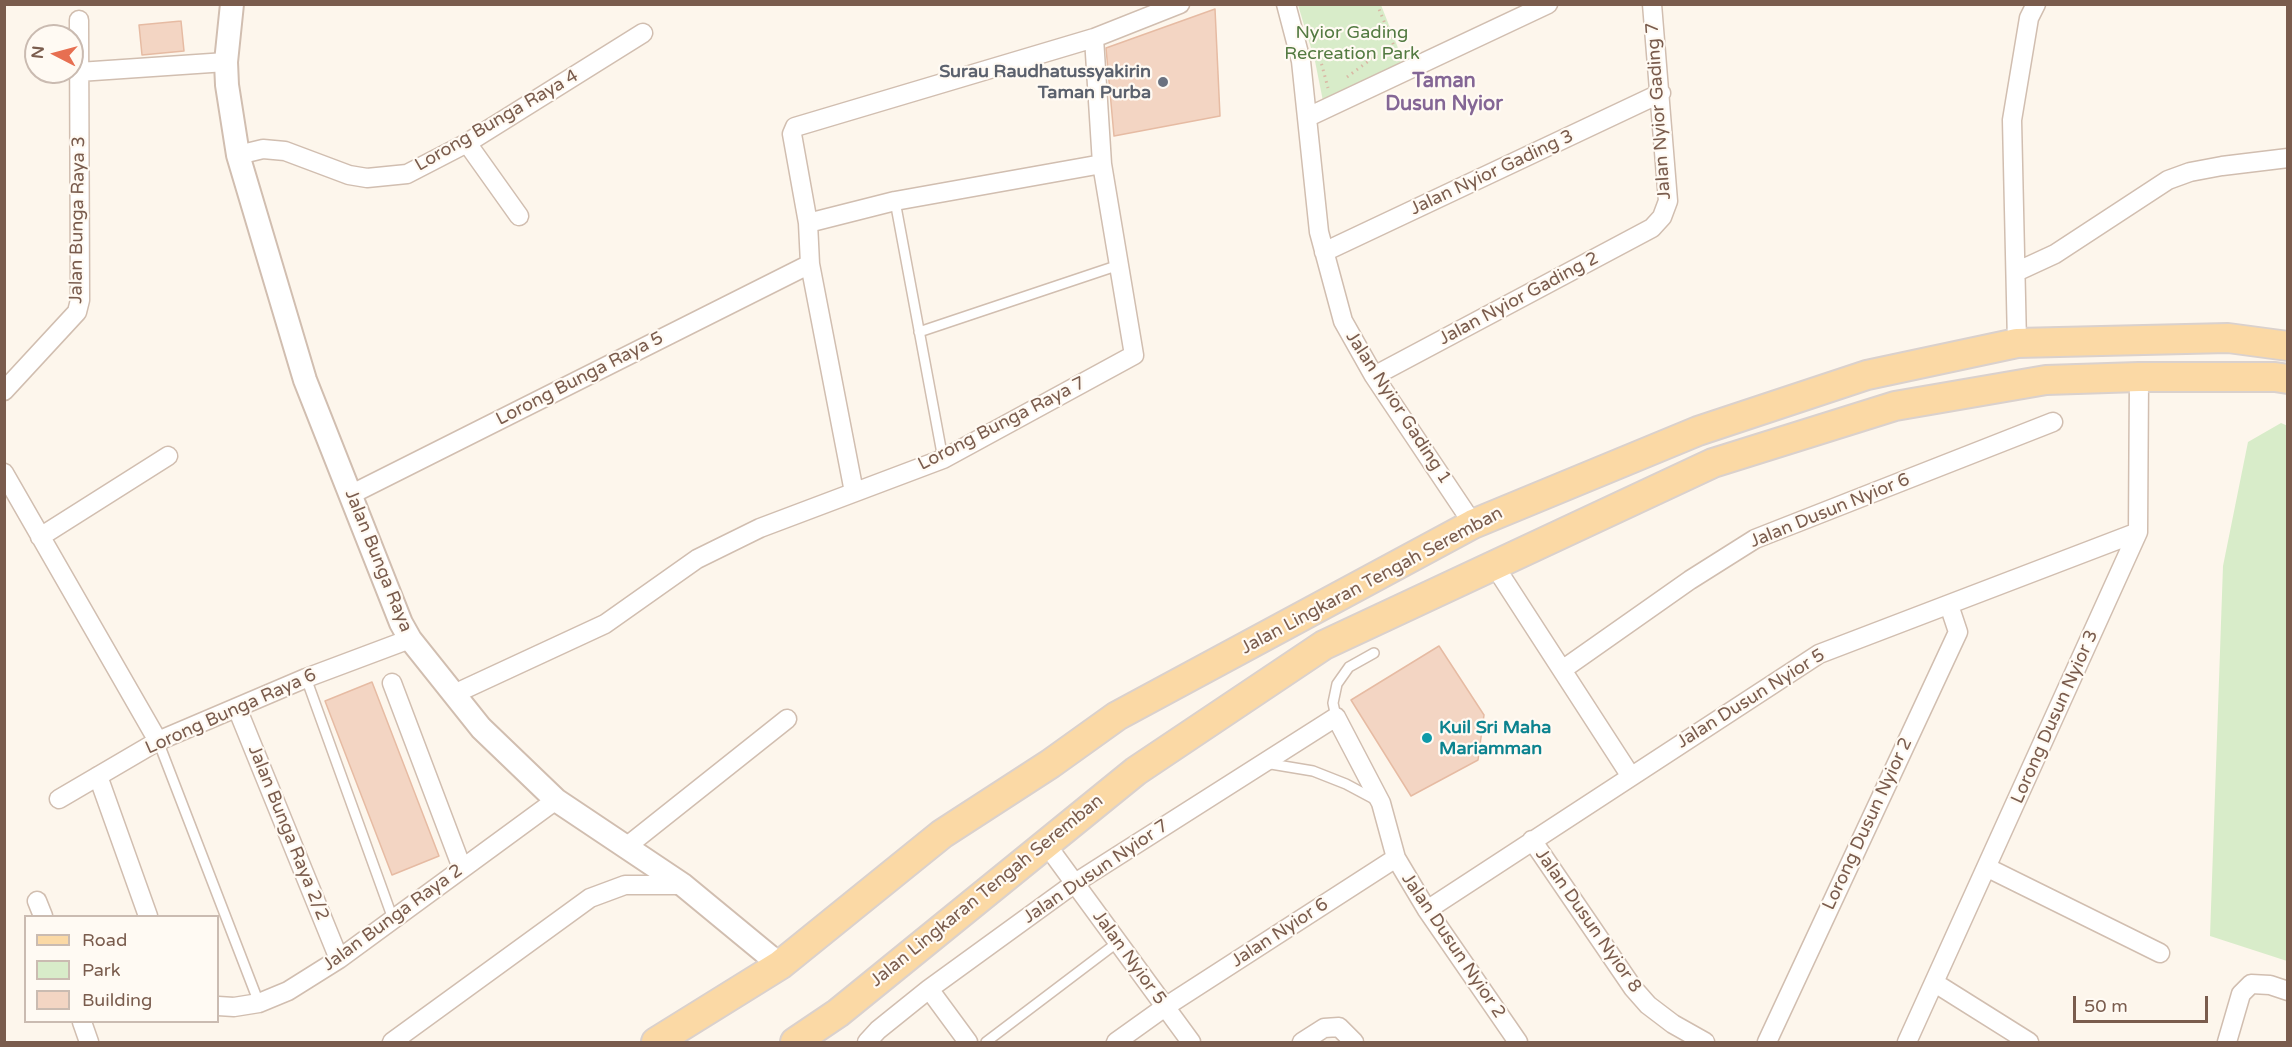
<!DOCTYPE html>
<style>
body{margin:0}
#map{position:relative;width:2292px;height:1047px;overflow:hidden;background:#fdf6ec;font-family:"Varela Round",sans-serif}
canvas{display:block}
.frame{position:absolute;inset:0;border:6px solid #7a5c4d;pointer-events:none}
.legend{position:absolute;left:24px;top:915px;width:195px;height:108px;box-sizing:border-box;background:#fffaf3;border:2px solid #cabbb1;margin:0;padding:8px 10px;list-style:none;font-size:18px;color:#7a5c4d}
.legend li{display:flex;align-items:center;gap:12px;height:30px}
.legend b{width:30px;border:2px solid #cabbb1}
.north{position:absolute;left:24px;top:24px;width:60px;height:60px;box-sizing:border-box;background:#fffaf3;border:2px solid #cabbb1;border-radius:50%;rotate:276deg;font-size:16px;font-weight:700;line-height:24px;text-align:center;color:#7a5c4d}
.north::after{content:'';display:block;margin:auto;width:21px;height:27px;background:#e76f51;clip-path:polygon(50% 0,100% 100%,50% 72%,0 100%)}
.scale{position:absolute;left:2073px;top:996px;width:135px;height:27px;box-sizing:border-box;border:3px solid #7a5c4d;border-top:0;padding-left:8px;font-size:18px;line-height:21px;white-space:nowrap;color:#7a5c4d;-webkit-text-stroke:4px #fffaf3;paint-order:stroke}
</style>
<div id="map">
<canvas width="2292" height="1047"></canvas>
<div class="frame"></div>
<ul class="legend">
<li><b style="height:8px;background:#fbd9a5"></b>Road</li>
<li><b style="height:16px;background:#d8ecc9"></b>Park</li>
<li><b style="height:16px;background:#f3d5c3"></b>Building</li>
</ul>
<div class="north">N</div>
<div class="scale">50 m</div>
</div>
<script>
const ctx = document.querySelector('canvas').getContext('2d');
ctx.lineJoin = 'round';
function fillPath(path, color) {
  ctx.fillStyle = color;
  ctx.fill(path, 'evenodd');
}
function poly(rows) {
  const path = new Path2D();
  for (const r of rows) {
    path.moveTo(r[0], r[1]);
    for (let i = 2; i < r.length; i += 2) path.lineTo(r[i], r[i + 1]);
  }
  return path;
}
function trace(path, color, width, dash) {
  ctx.strokeStyle = color;
  ctx.lineWidth = width;
  ctx.lineCap = dash ? 'butt' : 'round';
  ctx.setLineDash(dash || []);
  ctx.stroke(path);
}
function drawText(font, color, halo, rows, align = 'center') {
  ctx.font = font + ' "Varela Round",sans-serif';
  ctx.lineWidth = 4.5;
  ctx.setLineDash([]);
  ctx.textBaseline = 'middle';
  ctx.strokeStyle = halo;
  ctx.fillStyle = color;
  for (const [text, x, y, turn = 0] of rows) {
    ctx.save();
    ctx.translate(x, y);
    ctx.rotate((+turn || 0) * Math.PI / 180);
    ctx.textAlign = isNaN(turn) ? turn : align;
    if (halo) ctx.strokeText(text, 0, 0);
    ctx.fillText(text, 0, 0);
    ctx.restore();
  }
}
fillPath(poly([
 [1298,5,1381,5,1404,63,1323,101,1315,61],
 [2281,423,2288,426,2287,961,2210,936,2223,566,2248,442]
]), '#d8ecc9');
const building = poly([
 [1215,9,1220,116,1114,136,1106,48,1215,9],
 [181,21,184,51,142,55,139,25,181,21],
 [1439,646,1484,715,1478,760,1411,796,1351,700,1439,646],
 [372,682,439,856,392,875,325,701,372,682]
]);
fillPath(building, '#f3d5c3');
trace(building, '#e6bba3', 1.5);
const service = poly([
 [895,201,943,459],
 [919,332,1119,265],
 [306,678,393,919],
 [1336,717,1333,703,1337,684,1349,667,1374,653],
 [158,741,259,1003],
 [1265,763,1313,771,1346,784,1376,800],
 [986,1042,1118,942]
]);
const minor = poly([
 [1286,4,1301,61,1319,232,1343,321,1374,376,1473,524],
 [79,72,226,62],
 [1308,117,1548,4],
 [467,143,519,216],
 [238,155,263,149,285,151,349,175,367,178,407,174,467,143,643,33],
 [808,223,895,201,1102,164],
 [1324,252,1661,93],
 [2016,272,2055,254,2168,180,2190,172,2222,166,2288,158],
 [2017,343,2012,120,2029,18,2036,4],
 [1374,376,1652,228,1662,217,1668,201,1652,4],
 [4,391,77,312,80,300,79,20],
 [4,473,158,741],
 [854,492,810,264,808,223,792,134,795,127,1094,38,1180,4],
 [350,495,810,264],
 [40,537,168,456],
 [1494,565,1630,775],
 [1562,670,1690,580,1755,539,2053,422],
 [392,683,462,868],
 [454,694,605,624,697,559,760,528,943,459,1134,355,1102,164,1094,38],
 [237,708,339,959],
 [98,776,148,916],
 [59,799,158,741,306,678,410,639],
 [1532,840,1633,988,1648,1005,1673,1024,1705,1042],
 [1046,844,1191,1042],
 [626,847,787,719],
 [1988,868,2160,953],
 [37,901,43,916],
 [1427,910,1819,654,2138,532],
 [1935,983,2029,1042],
 [929,989,968,1042],
 [218,1006,234,1007,259,1003,288,991,339,959,556,800],
 [82,1022,89,1042],
 [392,1042,590,898,625,885,683,885],
 [867,1042,878,1030,929,989,1075,883,1336,717,1381,803,1396,858,1427,910,1518,1042],
 [1116,1042,1165,1007,1396,858],
 [1302,1042,1324,1028,1339,1027,1354,1042],
 [1767,1042,1958,632,1949,605],
 [1907,1042,2138,532,2139,377],
 [2227,1042,2241,994,2251,984,2270,985,2288,991]
]);
const tertiary = poly([
 [232,4,226,62,227,85,238,155,305,380,401,623,410,639,481,728,556,800,683,885,780,965]
]);
const primary = poly([
 [656,1042,780,965,942,834,1050,764,1117,716,1473,524,1698,431,1867,375,2017,343,2228,338,2288,346],
 [795,1042,838,1013,1136,771,1324,645,1713,463,1895,406,2046,380,2139,377,2275,377,2288,379]
]);
trace(service, '#d1beb0', 12);
trace(minor, '#d1beb0', 21);
trace(tertiary, '#d1beb0', 26);
trace(primary, '#dad1cd', 32);
trace(poly([
 [1320,58,1328,88],
 [1347,77,1374,57,1391,55,1395,58,1398,56,1377,4]
]), '#d9b8a5', 3, [1.5, 4.5]);
trace(service, '#fff', 9);
trace(minor, '#fff', 18);
trace(tertiary, '#fff', 22);
trace(primary, '#fbd9a5', 28);
for (const [x, y, r, color] of [
 [1163,82,6,"#6b7280"],
 [1427,738,6,"#0f9aa8"]
]) {
  const dot = new Path2D();
  dot.arc(x, y, r, 0, 2 * Math.PI);
  ctx.fillStyle = color;
  ctx.fill(dot);
  trace(dot, '#fffaf3', 2);
}
drawText('18px', '#537a41', '#fffaf3', [
 ["Nyior Gading",1352,33],
 ["Recreation Park",1352,54]
]);
drawText('bold 18px', '#5b616d', '#fffaf3', [
 ["Surau Raudhatussyakirin",1151,72],
 ["Taman Purba",1151,93]
], 'right');
drawText('18px', '#7a5c4d', '#fffaf3', [
 ["Jalan Nyior Gading 7",1659,111,-94],
 ["Lorong Bunga Raya 4",497,121,-30],
 ["Jalan Nyior Gading 3",1492,173,-25],
 ["Jalan Bunga Raya 3",78,220,-89],
 ["Jalan Nyior Gading 2",1519,299,-28],
 ["Lorong Bunga Raya 5",580,379,-27],
 ["Jalan Nyior Gading 1",1398,408,57],
 ["Lorong Bunga Raya 7",1002,424,-27],
 ["Jalan Dusun Nyior 6",1830,511,-22],
 ["Jalan Bunga Raya",378,561,68],
 ["Jalan Lingkaran Tengah Seremban",1372,581,-28],
 ["Jalan Dusun Nyior 5",1751,699,-32],
 ["Lorong Bunga Raya 6",231,712,-24],
 ["Lorong Dusun Nyior 3",2055,717,-66],
 ["Lorong Dusun Nyior 2",1868,824,-65],
 ["Jalan Bunga Raya 2/2",288,833,68],
 ["Jalan Dusun Nyior 7",1096,872,-34],
 ["Jalan Lingkaran Tengah Seremban",987,891,-39],
 ["Jalan Bunga Raya 2",393,918,-36],
 ["Jalan Dusun Nyior 8",1588,921,55],
 ["Jalan Nyior 6",1280,933,-33],
 ["Jalan Dusun Nyior 2",1453,946,56],
 ["Jalan Nyior 5",1129,958,54]
]);
drawText('bold 18px', '#0d838f', '#fffaf3', [
 ["Kuil Sri Maha",1439,728],
 ["Mariamman",1439,749]
], 'left');
drawText('bold 20px', '#846695', '#fffaf3', [
 ["Taman",1444,82],
 ["Dusun Nyior",1444,105]
]);
</script>
